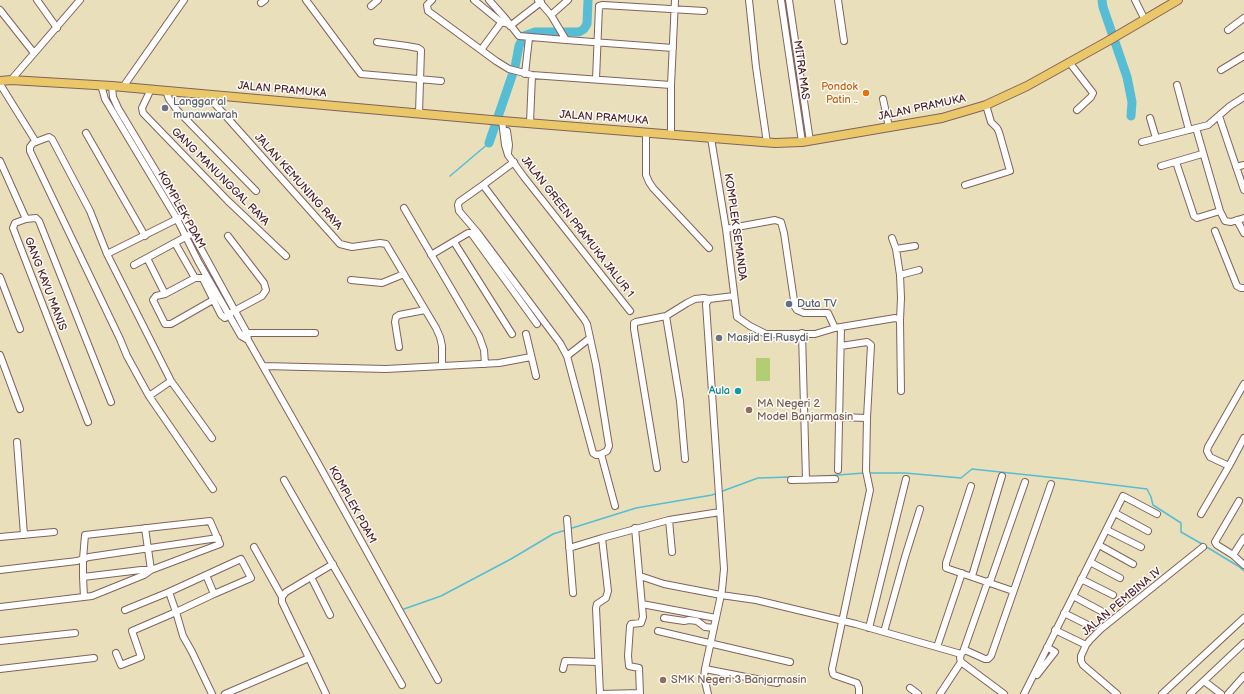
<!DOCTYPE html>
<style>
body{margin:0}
canvas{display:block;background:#eadfbb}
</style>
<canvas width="1244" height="694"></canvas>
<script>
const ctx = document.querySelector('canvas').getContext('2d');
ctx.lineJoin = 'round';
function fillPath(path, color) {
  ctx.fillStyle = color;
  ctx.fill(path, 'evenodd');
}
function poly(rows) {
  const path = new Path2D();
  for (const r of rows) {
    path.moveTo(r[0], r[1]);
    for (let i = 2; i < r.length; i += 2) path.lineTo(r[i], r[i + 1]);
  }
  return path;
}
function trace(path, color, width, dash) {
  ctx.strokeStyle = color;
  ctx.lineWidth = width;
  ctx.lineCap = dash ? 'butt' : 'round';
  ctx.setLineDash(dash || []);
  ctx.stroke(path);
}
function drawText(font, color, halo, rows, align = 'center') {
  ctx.font = font + ' "Balsamiq Sans",sans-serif';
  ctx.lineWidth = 3;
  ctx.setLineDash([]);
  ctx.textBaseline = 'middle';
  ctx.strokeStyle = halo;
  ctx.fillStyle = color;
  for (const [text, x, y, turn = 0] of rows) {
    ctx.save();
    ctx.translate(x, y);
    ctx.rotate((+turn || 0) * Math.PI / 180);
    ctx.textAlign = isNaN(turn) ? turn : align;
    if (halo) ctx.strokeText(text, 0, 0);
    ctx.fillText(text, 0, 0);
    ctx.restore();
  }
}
fillPath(poly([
 [756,358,770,358,770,381,756,381]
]), '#b3cd72');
trace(poly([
 [450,176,489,143],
 [868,473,905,473,961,478,972,469,1066,479,1147,489,1151,497,1153,505,1181,523,1181,532,1202,544],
 [812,477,864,473],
 [720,492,758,478,790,477],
 [569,529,636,508,712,495,717,493],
 [1205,546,1238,566,1244,571],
 [404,609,441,596,511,559,553,534,566,530]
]), '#56bdd4', 1.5);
trace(poly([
 [1102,0,1103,7,1127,77,1132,102,1131,116],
 [489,143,515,67,519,46,524,36,535,32,579,32,584,29,587,24,588,0]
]), '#56bdd4', 9);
const minor = poly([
 [37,0,57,28],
 [306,0,361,74,441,81],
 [432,0,427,5,428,11,496,61,509,69,532,75,671,85],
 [474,0,501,22,509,24],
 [489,0,505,18,519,36,566,40,551,15,538,0],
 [749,0,756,67,767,143],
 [781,0,802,142],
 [789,0,810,141],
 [838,0,844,41],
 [1135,0,1145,20],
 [261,3,265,0],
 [371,6,378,0],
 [0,10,34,53],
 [551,15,568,0],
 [510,26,541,2],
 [1228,30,1244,18],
 [566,40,673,48],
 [377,42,407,46,418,48,421,50,419,113],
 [481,50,503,20],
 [1069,62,1093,93,1091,97,1077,110],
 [1221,70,1244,56],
 [525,74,529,38],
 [596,79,599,6,603,5,704,11],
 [11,80,80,0],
 [0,84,36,142],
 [101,85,105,99,177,219,198,261,229,315,241,336,248,340],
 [1177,85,1189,130],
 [112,86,113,97,118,108,183,216,247,333,248,340,314,456,438,680],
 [123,87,184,0],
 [151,89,142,108,143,113,228,201,286,256],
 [166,91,169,99,177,110,256,191],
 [207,95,340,244,352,247,380,243,386,244,436,328,440,337,442,346,442,365],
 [883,99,889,127],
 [1219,116,1244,190],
 [1150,118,1156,138],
 [502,121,505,145,508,155,524,177,630,311],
 [530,123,532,75],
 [1196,128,1220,211,1225,221,1231,222,1244,218],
 [507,131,509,145,508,153],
 [646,132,646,175,649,182,653,188,709,248],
 [86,133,145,236],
 [671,134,671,85,675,0],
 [711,138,726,229,737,317,750,326,766,334,815,334,835,328,895,318,898,319,900,320,900,321,901,391],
 [1142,142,1208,125,1230,106,1244,97],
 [0,161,26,219,15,223,13,228,88,422],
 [514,162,483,185,584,319,587,324,596,365,609,446,607,451,601,454,615,506],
 [1176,162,1194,216,1197,218,1220,211],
 [1161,166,1202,154],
 [1236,167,1244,165],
 [483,185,459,202,458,205,459,211,477,232,560,343,567,356,593,453,596,455,601,454],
 [965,185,1010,171,999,132,997,128,991,122,986,105],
 [404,208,479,336,484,350,485,364],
 [26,219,36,218,39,221,111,402],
 [1237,220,1244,233],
 [726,229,775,220,781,222,784,233,795,307,797,310,804,313,828,313,835,328],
 [1215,231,1237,286,1241,288,1244,288],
 [892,238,896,249,900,275,901,298,900,320],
 [454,242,512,334],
 [175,243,195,278,202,278,203,279,221,315,225,318,234,311,262,296,266,290,264,283,228,236],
 [896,249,915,246],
 [107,254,179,218],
 [431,255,468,233,471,233,537,324],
 [147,258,165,294,156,296,153,300,165,324,171,324,213,300],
 [134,265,189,235],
 [900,275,919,270],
 [0,277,20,329],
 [351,280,382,283,404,274],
 [165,294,195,278],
 [666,316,680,401,685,459],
 [802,333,806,480],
 [244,334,247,333,315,333],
 [526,334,536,376],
 [841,346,867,342,871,345,867,418,866,471,870,490,832,669,833,674,834,675,857,683,859,688,859,694],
 [399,347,395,322,396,317,399,315,425,310],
 [0,355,20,409],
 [567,356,590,338],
 [263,366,386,369,499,363,531,357],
 [171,381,149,396,213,489],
 [149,396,127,356,120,339,30,151,30,147,33,143,49,137,52,139,90,211,107,254,171,381,212,438],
 [839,417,867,418],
 [17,442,24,535],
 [1229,466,1210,457,1207,451,1208,447,1244,384],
 [657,468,634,329,634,323,636,322,666,316,687,303,695,299,704,298,709,299],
 [838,470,841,328],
 [284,480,402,685],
 [791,480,835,479],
 [971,486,946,563,946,568,1013,591],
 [1239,501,1215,542,1217,545,1233,555,1244,538],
 [1115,513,1148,531],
 [1201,514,1229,466,1244,438],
 [567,519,573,593],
 [669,520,672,552],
 [635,528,643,617,641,623,631,624,630,626,628,656,629,666,639,668,640,694],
 [1107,530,1141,547],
 [0,537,54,532],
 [1099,545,1133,564],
 [254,547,282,597],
 [569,548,602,538,669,520,720,512],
 [1233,555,1244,565],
 [1090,562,1120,578],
 [0,570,77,561,89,557,218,538],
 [206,575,214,594],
 [640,576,664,584,721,595,756,600,856,624,961,654,960,658,961,662,1004,694],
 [972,576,1002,476],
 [83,577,141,570,151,570,220,544,210,521,85,535,83,559,83,577,84,597],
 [311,577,330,615],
 [1081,579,1113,595],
 [990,582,1025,482],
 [1073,596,1101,611],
 [642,604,716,618],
 [0,607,92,596,144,575,151,570,145,528],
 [125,610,169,592],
 [1064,613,1092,627],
 [664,618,684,621,689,620,697,621,705,627,714,628],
 [869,628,906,479],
 [1055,630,1086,645],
 [658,631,790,662],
 [884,632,905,557,920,509],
 [0,641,75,633],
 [937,647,962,573],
 [965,650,985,659,988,659,991,656,1051,484],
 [963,652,988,581],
 [116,653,121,665,141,657,132,631,176,612,214,594,251,578,241,559,169,592,176,612,183,636,192,652,212,694],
 [309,658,282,602,282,597,286,592,333,564],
 [0,669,94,658],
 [563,669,565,661,598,662],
 [705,669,777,683],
 [1037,675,1055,652,1047,647],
 [1204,681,1221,694],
 [910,688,918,694],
 [225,694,309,658,326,694],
 [600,694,596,608,597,604,606,598,608,591,602,538],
 [600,694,640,693],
 [708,694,704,677,705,669,722,590,724,569,706,304,709,299,734,296],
 [940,694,961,662],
 [1024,694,1123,496,1157,514],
 [1117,694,1083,665,1081,661,1081,656,1086,645,1090,640,1101,629,1203,547],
 [1162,694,1244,618],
 [1190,694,1244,643],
 [1228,694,1244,676]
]);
const major = poly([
 [0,81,11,80,112,86,502,121,775,143,802,142,942,118,986,105,1027,86,1108,41,1178,0]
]);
trace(minor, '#82625d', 8);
trace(major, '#82625d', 10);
trace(minor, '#fff', 6);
trace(major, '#eac769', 8);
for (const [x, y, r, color] of [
 [866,93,4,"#e8710a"],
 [165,108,4,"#6b7280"],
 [789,304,4,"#5c6f8a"],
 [719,338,4,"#6b7280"],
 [738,391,4,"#0f9aa8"],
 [749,410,4,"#8d6e63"],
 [663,680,4,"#8d6e63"]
]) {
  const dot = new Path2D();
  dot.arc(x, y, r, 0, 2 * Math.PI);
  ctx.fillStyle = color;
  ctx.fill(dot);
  trace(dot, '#fdfcf7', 1.5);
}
drawText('11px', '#4a1f2b', '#fdfcf7', [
 ["MITRA MAS",801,70,82],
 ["JALAN PRAMUKA",282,90,5],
 ["JALAN PRAMUKA",922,108,-12],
 ["JALAN PRAMUKA",604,118,4],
 ["GANG MANUNGGAL RAYA",220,177,45],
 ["JALAN KEMUNING RAYA",298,182,48],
 ["KOMPLEK PDAM",181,210,61],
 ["JALAN GREEN PRAMUKA JALUR 1",577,227,52],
 ["KOMPLEK SEMANDA",735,227,82],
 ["GANG KAYU MANIS",45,284,69],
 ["KOMPLEK PDAM",352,505,61],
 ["JALAN PEMBINA IV",1122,602,-40]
]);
drawText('11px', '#c56008', '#fdfcf7', [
 ["Pondok",858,87],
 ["Patin ..",858,100]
], 'right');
drawText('11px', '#5b616d', '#fdfcf7', [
 ["Langgar al",173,102],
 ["munawwarah",173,115],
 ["Masjid El Rusydi",727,338]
], 'left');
drawText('11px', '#4e5e75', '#fdfcf7', [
 ["Duta TV",797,304]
], 'left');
drawText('11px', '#0d838f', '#fdfcf7', [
 ["Aula",730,391]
], 'right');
drawText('11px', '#785e54', '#fdfcf7', [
 ["MA Negeri 2",757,404],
 ["Model Banjarmasin",757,417],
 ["SMK Negeri 3 Banjarmasin",671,680]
], 'left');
</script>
